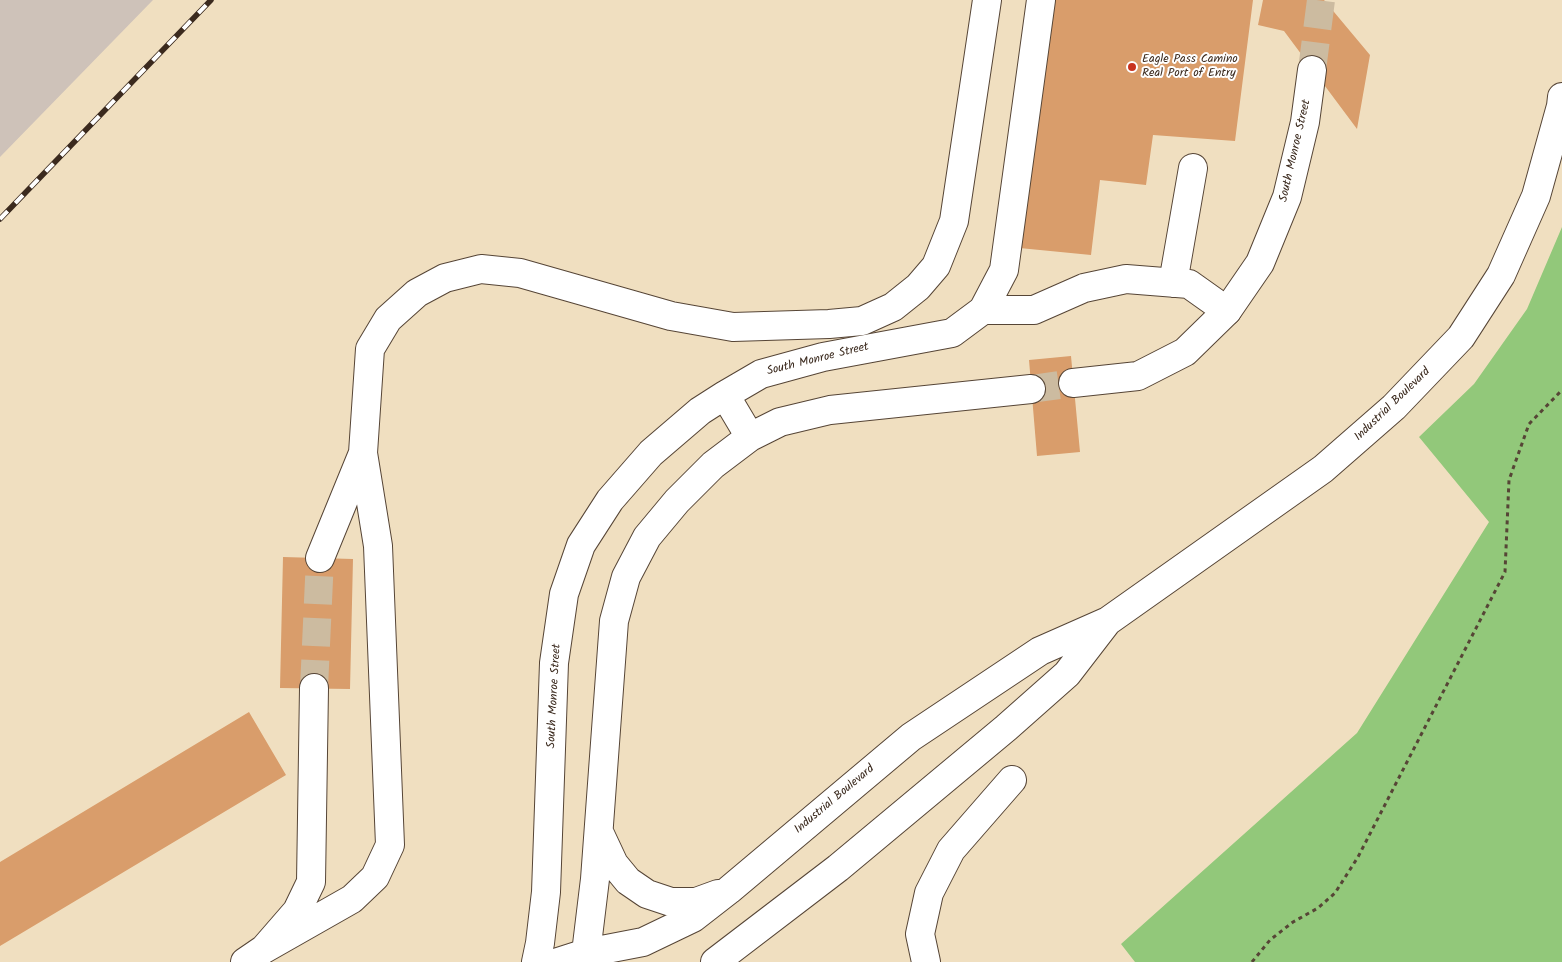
<!DOCTYPE html>
<style>
body{margin:0}
canvas{display:block;background:#f0dfc0}
</style>
<canvas width="1562" height="962"></canvas>
<script>
const ctx = document.querySelector('canvas').getContext('2d');
ctx.lineJoin = 'round';
function fillPath(path, color) {
  ctx.fillStyle = color;
  ctx.fill(path, 'evenodd');
}
function poly(rows) {
  const path = new Path2D();
  for (const r of rows) {
    path.moveTo(r[0], r[1]);
    for (let i = 2; i < r.length; i += 2) path.lineTo(r[i], r[i + 1]);
  }
  return path;
}
function trace(path, color, width, dash) {
  ctx.strokeStyle = color;
  ctx.lineWidth = width;
  ctx.lineCap = dash ? 'butt' : 'round';
  ctx.setLineDash(dash || []);
  ctx.stroke(path);
}
function drawText(font, color, halo, rows, align = 'center') {
  ctx.font = font + ' Kalam,sans-serif';
  ctx.lineWidth = 4;
  ctx.setLineDash([]);
  ctx.textBaseline = 'middle';
  ctx.strokeStyle = halo;
  ctx.fillStyle = color;
  for (const [text, x, y, turn = 0] of rows) {
    ctx.save();
    ctx.translate(x, y);
    ctx.rotate((+turn || 0) * Math.PI / 180);
    ctx.textAlign = isNaN(turn) ? turn : align;
    if (halo) ctx.strokeText(text, 0, 0);
    ctx.fillText(text, 0, 0);
    ctx.restore();
  }
}
fillPath(poly([
 [0,0,153,0,0,157]
]), '#cec2b9');
fillPath(poly([
 [1562,227,1562,962,1135,962,1121,944,1357,733,1489,522,1419,437,1474,384,1527,309]
]), '#92c87a');
fillPath(poly([
 [1027,0,1253,0,1235,141,1153,135,1146,185,1100,180,1091,255,999,246],
 [1263,0,1324,0,1370,55,1357,129,1284,31,1258,25],
 [1071,356,1080,452,1037,456,1029,360],
 [283,557,353,559,350,689,280,688],
 [249,712,286,775,0,946,0,862]
]), '#d99d6b');
trace(poly([
 [314,688,320,558]
]), '#ccbba0', 28, [28, 14]);
trace(poly([
 [1312,70,1321,0],
 [1031,389,1073,383]
]), '#ccbba0', 28, [28, 14]);
const minor = poly([
 [1173,283,1193,168],
 [983,310,1034,310,1084,288,1126,279,1189,284,1227,311],
 [320,558,363,453,370,349,388,319,417,293,445,278,481,269,520,273,671,316,733,327,829,324,862,321,893,307,918,287,936,266,954,221,987,0],
 [264,949,352,899,375,877,390,845,378,546,363,453],
 [245,962,264,949,297,911,311,882,314,688],
 [926,962,920,934,929,893,951,850,1012,780]
]);
const highway = poly([
 [1073,383,1138,376,1185,352,1227,311,1260,263,1287,197,1305,122,1312,70],
 [725,395,750,437],
 [599,832,614,864,628,881,647,894,671,902,696,902,718,894],
 [536,962,540,943,546,892,554,663,564,594,581,545,610,500,651,453,700,411,725,395,761,374,823,357,952,333,983,310,1004,270,1041,0],
 [558,962,586,953,643,942,693,918,729,890,911,737,1040,651,1108,621,1323,469,1394,407,1461,337,1501,275,1536,196,1561,106,1562,97],
 [583,962,586,953,595,879,614,621,626,577,647,537,677,501,713,465,750,437,780,422,830,410,1031,389],
 [715,962,838,868,1006,728,1067,674,1107,622]
]);
trace(minor, '#564536', 30);
trace(highway, '#564536', 30);
trace(poly([
 [1252,962,1270,940,1293,922,1318,908,1335,893,1358,857,1505,572,1509,480,1529,424,1562,390]
]), '#564536', 3, [4, 4]);
trace(minor, '#fff', 28);
trace(highway, '#fff', 28);
const rail = poly([
 [0,219,211,0]
]);
trace(rail, '#3b2a1e', 5.5);
trace(rail, '#fff', 4, [11]);
for (const [x, y, r, color] of [
 [1132,67,5,"#c8321e"]
]) {
  const dot = new Path2D();
  dot.arc(x, y, r, 0, 2 * Math.PI);
  ctx.fillStyle = color;
  ctx.fill(dot);
  trace(dot, '#fff', 2);
}
drawText('12px', '#3b2a1e', '#fff', [
 ["Eagle Pass Camino",1142,60],
 ["Real Port of Entry",1142,74]
], 'left');
drawText('12px', '#3b2a1e', '#fff', [
 ["South Monroe Street",1296,151,-77],
 ["South Monroe Street",818,360,-14],
 ["Industrial Boulevard",1393,405,-44],
 ["South Monroe Street",555,696,-87],
 ["Industrial Boulevard",835,800,-40]
]);
</script>
